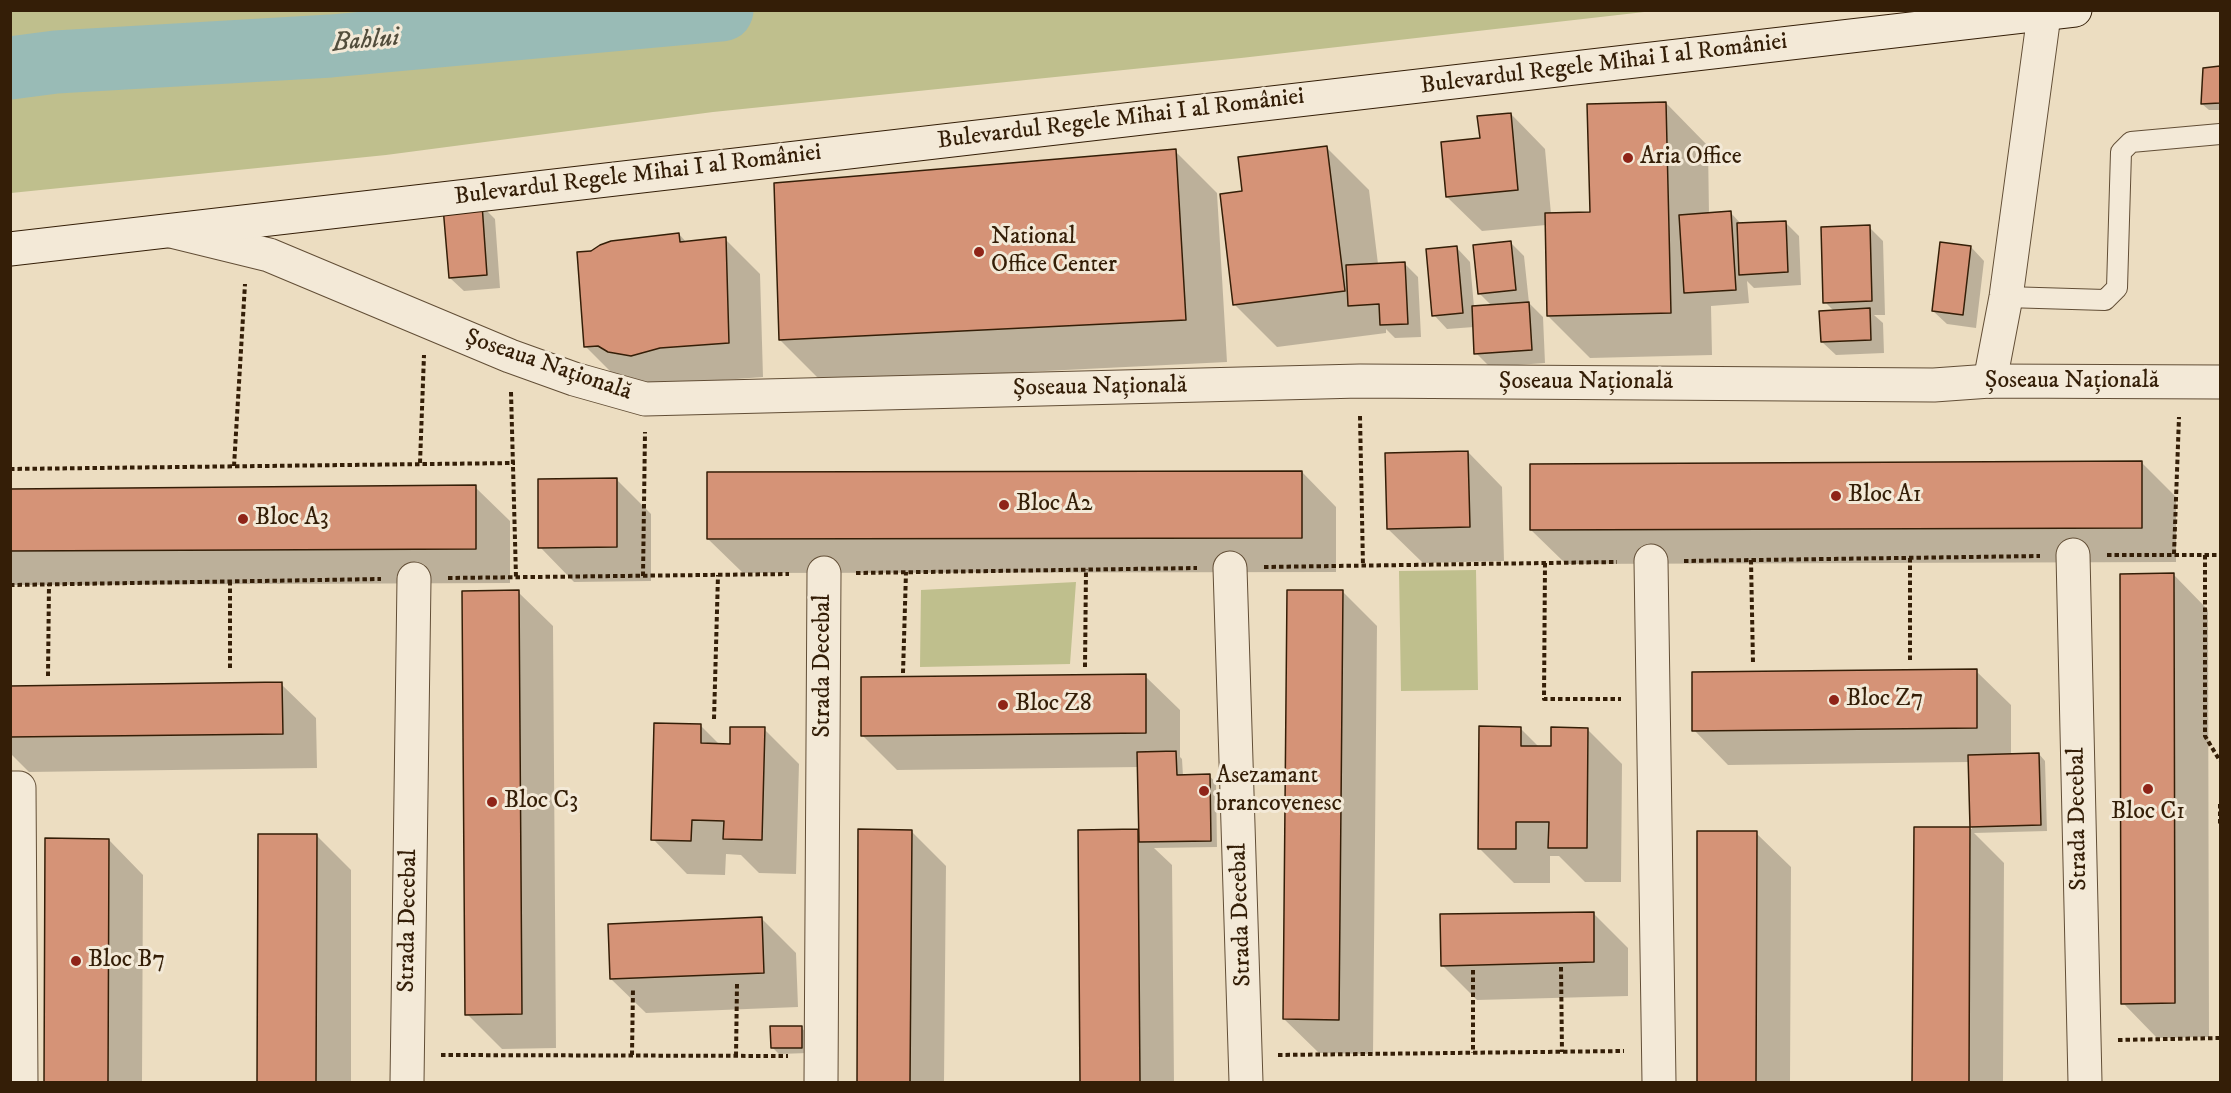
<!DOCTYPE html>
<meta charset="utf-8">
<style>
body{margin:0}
#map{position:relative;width:2231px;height:1093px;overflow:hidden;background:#ecddc1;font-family:"IM FELL DW Pica",serif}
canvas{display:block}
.frame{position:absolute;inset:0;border:12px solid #341e07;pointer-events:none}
</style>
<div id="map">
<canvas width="2231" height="1093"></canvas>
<div class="frame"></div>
</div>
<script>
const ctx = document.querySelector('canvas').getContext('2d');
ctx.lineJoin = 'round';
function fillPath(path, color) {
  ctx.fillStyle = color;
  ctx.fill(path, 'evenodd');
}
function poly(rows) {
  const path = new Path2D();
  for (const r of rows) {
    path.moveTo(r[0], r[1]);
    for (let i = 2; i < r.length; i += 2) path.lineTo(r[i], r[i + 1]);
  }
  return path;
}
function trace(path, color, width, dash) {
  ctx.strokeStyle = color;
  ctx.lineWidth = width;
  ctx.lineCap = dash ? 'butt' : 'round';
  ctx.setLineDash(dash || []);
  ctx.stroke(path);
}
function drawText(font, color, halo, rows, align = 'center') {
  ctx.font = font + ' "IM FELL DW Pica",serif';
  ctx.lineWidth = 6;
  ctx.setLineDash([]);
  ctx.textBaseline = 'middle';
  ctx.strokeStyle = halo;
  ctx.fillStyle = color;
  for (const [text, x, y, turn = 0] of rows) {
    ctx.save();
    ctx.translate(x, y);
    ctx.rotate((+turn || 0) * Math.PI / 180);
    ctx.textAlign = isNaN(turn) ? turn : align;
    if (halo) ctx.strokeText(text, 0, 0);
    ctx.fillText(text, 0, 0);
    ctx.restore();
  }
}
fillPath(poly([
 [10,11,11,10,1653,11,1241,58,713,112,386,155,11,193],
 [1476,570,1478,690,1401,691,1399,571],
 [1076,582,1070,664,920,667,921,590]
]), '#bfbf8d');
fillPath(poly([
 [2220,67,2220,110,2209,110,2202,104,2204,69],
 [1666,103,1708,146,1709,214,1731,213,1742,225,1786,223,1799,236,1801,285,1754,288,1747,281,1749,303,1711,306,1712,355,1590,358,1548,316,1546,225,1482,231,1447,197,1481,140,1511,114,1545,149,1551,214,1591,213],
 [1327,148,1369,190,1378,264,1404,263,1418,277,1421,337,1395,338,1386,329,1386,333,1277,347,1235,305,1244,192],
 [1175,151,1217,193,1227,362,822,382,780,340],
 [481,205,495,219,500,288,464,291,450,278],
 [1869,227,1883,241,1885,315,1874,315,1883,323,1884,353,1836,355,1822,342,1834,311,1825,302],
 [679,234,687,243,725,239,760,274,763,377,696,382,666,390,620,381,585,346],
 [1511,243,1524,256,1529,303,1543,317,1545,363,1490,367,1476,353,1474,327,1447,329,1434,315,1457,248,1470,262,1474,307,1492,306,1479,293],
 [1971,247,1984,261,1976,328,1947,324,1933,311],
 [1468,452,1502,487,1504,561,1423,563,1388,529],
 [2142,463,2176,497,2176,562,1566,564,1531,530],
 [1302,472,1336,507,1336,572,743,573,708,539],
 [616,479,651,514,651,581,574,582,540,547],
 [475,487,510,521,510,583,10,585,10,491],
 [2174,575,2208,610,2209,1037,2157,1038,2123,1003],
 [518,592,553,626,556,1048,502,1049,467,1014],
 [1343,592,1377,626,1373,1054,1319,1053,1284,1019],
 [1976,671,2011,705,2011,755,2039,754,2045,761,2047,831,1974,833,2004,863,2003,1082,1913,1082,1915,828,1972,829,1970,762,1728,765,1694,730],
 [1145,676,1180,710,1180,757,1182,759,1183,776,1209,776,1216,782,1217,847,1154,848,1172,865,1174,1082,1082,1082,1079,832,1137,831,1140,834,1139,767,897,770,862,735],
 [281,684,316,718,317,768,29,772,10,753,10,687],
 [701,726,720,745,732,745,764,729,799,764,796,874,759,873,741,855,726,854,725,875,687,874,653,839],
 [1520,728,1539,747,1553,747,1587,729,1622,764,1621,882,1585,882,1559,856,1550,856,1550,883,1514,883,1479,848],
 [859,831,911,831,946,866,944,1082,858,1082],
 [1698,833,1756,833,1791,867,1790,1082,1698,1082],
 [259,835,316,835,351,870,351,1082,259,1082],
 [46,840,109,840,143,875,142,1082,45,1082],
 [1593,913,1628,948,1628,996,1477,1000,1442,965],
 [762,919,796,953,798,1007,646,1013,611,979],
 [802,1028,808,1035,808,1053,779,1054,772,1047]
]), '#0003');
trace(poly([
 [10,68,56,62,331,46,722,10]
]), '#99bbb6', 63);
const building = poly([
 [2220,66,2220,103,2201,104,2203,68,2220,66],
 [1666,102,1671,313,1547,316,1545,213,1590,212,1587,104,1666,102],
 [1511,113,1518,190,1446,197,1441,142,1480,138,1477,116,1511,113],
 [1327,146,1345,291,1233,305,1220,194,1242,191,1238,157,1327,146],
 [1176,149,1186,320,779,340,774,183,1176,149],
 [482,204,487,275,449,278,443,207,482,204],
 [1731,211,1736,290,1684,293,1679,215,1731,211],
 [1786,221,1788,272,1739,275,1737,223,1786,221],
 [1870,225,1872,301,1823,303,1821,227,1870,225],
 [679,233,680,242,726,237,729,343,660,348,631,356,608,352,598,346,584,347,577,252,591,251,600,245,611,241,679,233],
 [1511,241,1516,290,1478,294,1473,245,1511,241],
 [1940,242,1971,246,1963,315,1932,311,1940,242],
 [1457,246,1463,313,1432,316,1426,249,1457,246],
 [1405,262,1408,324,1380,325,1379,304,1348,306,1346,265,1405,262],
 [1529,302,1532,350,1474,354,1472,306,1529,302],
 [1870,308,1871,340,1821,342,1819,311,1870,308],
 [1468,451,1470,527,1387,529,1385,453,1468,451],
 [2142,461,2142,528,1530,530,1530,464,2142,461],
 [1302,471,1302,538,707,539,707,472,1302,471],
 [617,478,617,547,538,548,538,479,617,478],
 [476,485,476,549,10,551,10,489,476,485],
 [2174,573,2175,1003,2121,1004,2120,574,2174,573],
 [519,590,522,1014,465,1015,462,591,519,590],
 [1287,590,1343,590,1339,1020,1283,1019,1287,590],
 [1977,669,1977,728,1692,731,1692,672,1977,669],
 [1146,674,1146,733,861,736,861,677,1146,674],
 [282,682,283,734,10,737,10,686,282,682],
 [654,723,701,724,701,743,730,744,730,727,765,727,762,840,723,839,724,821,692,820,691,841,651,840,654,723],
 [1479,726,1521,727,1521,746,1551,746,1551,727,1588,728,1587,848,1548,848,1549,822,1516,822,1516,849,1478,849,1479,726],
 [1176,751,1177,775,1210,774,1211,841,1139,842,1137,752,1176,751],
 [2039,753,2041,825,1970,827,1968,755,2039,753],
 [1914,827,1970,827,1969,1082,1912,1082,1914,827],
 [858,829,912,830,910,1082,857,1082,858,829],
 [1138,829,1140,1082,1080,1082,1078,830,1138,829],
 [1697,831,1757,831,1756,1082,1697,1082,1697,831],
 [258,834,317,834,316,1082,257,1082,258,834],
 [45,838,109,839,108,1082,44,1082,45,838],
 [1594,912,1594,962,1441,966,1440,914,1594,912],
 [762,917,764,973,610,979,608,924,762,917],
 [770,1026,802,1026,802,1048,771,1048,770,1026]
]);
fillPath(building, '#d59377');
trace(building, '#341e07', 1.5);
const service = poly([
 [2006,297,2105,300,2117,288,2121,152,2131,142,2220,134]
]);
const minor = poly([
 [1990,381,2006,297,2044,15],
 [2073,555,2085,1082],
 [1651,561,1659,1082],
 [1230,568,1246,1082],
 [10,788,19,788,21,1082],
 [407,1082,414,579],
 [821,1082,824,573]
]);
const tertiary = poly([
 [171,231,269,255,510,356,574,379,645,399,1360,381,1934,385,1990,381,2220,382]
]);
const secondary = poly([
 [10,249,2075,10]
]);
trace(service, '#624e36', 22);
trace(minor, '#624e36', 35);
trace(tertiary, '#624e36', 35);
trace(secondary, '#341e07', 35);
trace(poly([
 [511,392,516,577],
 [1360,416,1363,566],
 [420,463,424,355],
 [234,466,245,284],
 [10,469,515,463],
 [2174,554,2179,417],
 [2107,555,2220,555],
 [2205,555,2205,736,2220,761],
 [1910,558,1910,660],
 [1751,560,1753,663],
 [1684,561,2040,556],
 [1545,563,1544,699,1621,699],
 [1264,567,1617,562],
 [856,573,1197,568],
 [643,576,645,432],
 [448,578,789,574],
 [10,585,381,579],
 [1085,667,1086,569],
 [230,668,230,582],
 [903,673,906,572],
 [48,676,49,584],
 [714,719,718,575],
 [2220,804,2220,825],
 [1561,967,1562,1052],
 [1473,970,1473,1053],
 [2118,1040,2220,1038],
 [441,1055,788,1056],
 [632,1055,633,988],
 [1278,1055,1624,1051],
 [736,1056,737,984]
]), '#341e07', 4, [4.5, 3]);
trace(service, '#f3e9d7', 20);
trace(minor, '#f3e9d7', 33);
trace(tertiary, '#f3e9d7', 33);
trace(secondary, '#f3e9d7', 33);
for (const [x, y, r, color] of [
 [1628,158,6,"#8f2418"],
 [979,252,6,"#8f2418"],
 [1836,496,6,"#8f2418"],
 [1004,505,6,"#8f2418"],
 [243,519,6,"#8f2418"],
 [1834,700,6,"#8f2418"],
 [1003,705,6,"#8f2418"],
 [2148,789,6,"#8f2418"],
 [1204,791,6,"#8f2418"],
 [492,802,6,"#8f2418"],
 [76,961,6,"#8f2418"]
]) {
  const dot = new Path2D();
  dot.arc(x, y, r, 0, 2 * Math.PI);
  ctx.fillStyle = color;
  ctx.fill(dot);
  trace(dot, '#f3e9d7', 2);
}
drawText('24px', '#341e07', '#f3e9d7', [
 ["Bulevardul Regele Mihai I al României",1604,65,-7],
 ["Bulevardul Regele Mihai I al României",1121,120,-7],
 ["Bulevardul Regele Mihai I al României",638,176,-7],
 ["Șoseaua Națională",548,366,19],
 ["Șoseaua Națională",2072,382],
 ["Șoseaua Națională",1586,383],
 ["Șoseaua Națională",1100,388,-1],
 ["Strada Decebal",824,666,-90],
 ["Strada Decebal",2079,819,-91],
 ["Strada Decebal",1242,915,-92],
 ["Strada Decebal",409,921,-89]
]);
drawText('24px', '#341e07', '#f3e9d7', [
 ["Aria Office",1640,158],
 ["National",991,238],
 ["Office Center",991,266],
 ["Bloc A1",1848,496],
 ["Bloc A2",1016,505],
 ["Bloc A3",255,519],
 ["Bloc Z7",1846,700],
 ["Bloc Z8",1015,705],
 ["Asezamant",1216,777],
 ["brancovenesc",1216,805],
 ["Bloc C3",504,802],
 ["Bloc C1",2148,813,"center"],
 ["Bloc B7",88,961]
], 'left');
drawText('italic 26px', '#524d3c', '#f3e9d7', [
 ["Bahlui",366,42,-5]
]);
</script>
